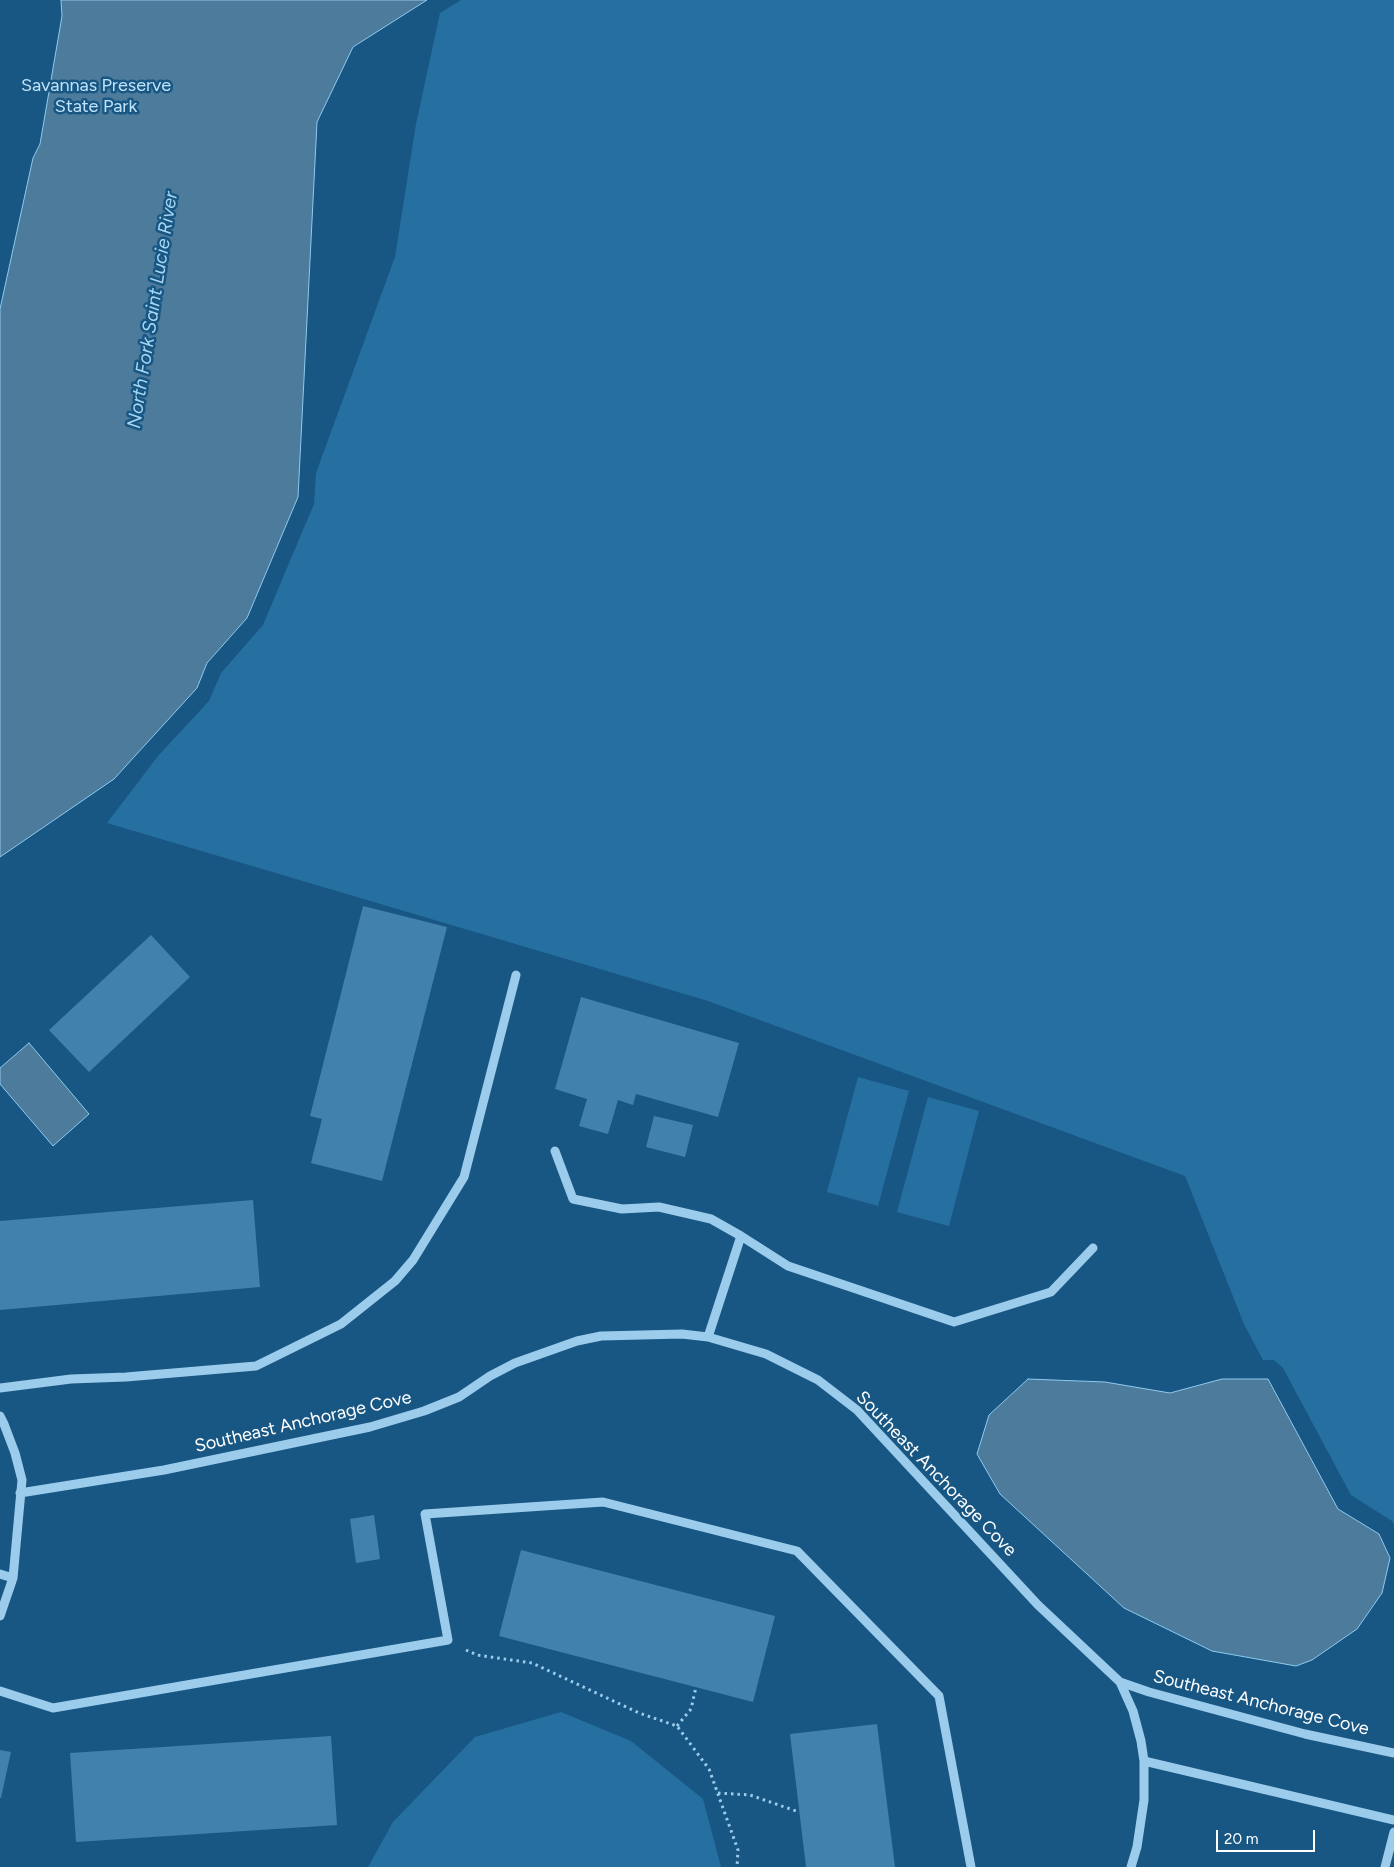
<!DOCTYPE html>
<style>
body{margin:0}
#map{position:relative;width:1394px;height:1867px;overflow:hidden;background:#185783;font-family:Figtree,sans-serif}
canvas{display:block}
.scale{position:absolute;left:1216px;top:1830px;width:99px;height:22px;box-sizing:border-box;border:2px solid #fff;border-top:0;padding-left:6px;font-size:15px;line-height:18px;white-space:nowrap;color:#fff;-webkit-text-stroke:4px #185783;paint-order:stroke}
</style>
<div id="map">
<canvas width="1394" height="1867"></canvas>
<div class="scale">20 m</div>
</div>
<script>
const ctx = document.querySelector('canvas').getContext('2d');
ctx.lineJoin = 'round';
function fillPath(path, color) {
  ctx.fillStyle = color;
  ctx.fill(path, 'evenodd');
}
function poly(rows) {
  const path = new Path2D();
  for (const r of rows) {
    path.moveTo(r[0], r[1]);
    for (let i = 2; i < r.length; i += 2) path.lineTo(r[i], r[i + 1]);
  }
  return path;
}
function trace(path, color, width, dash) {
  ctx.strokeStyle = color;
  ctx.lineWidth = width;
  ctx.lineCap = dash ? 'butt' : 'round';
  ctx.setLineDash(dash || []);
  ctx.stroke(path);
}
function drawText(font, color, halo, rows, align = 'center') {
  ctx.font = font + ' Figtree,sans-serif';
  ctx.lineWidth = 5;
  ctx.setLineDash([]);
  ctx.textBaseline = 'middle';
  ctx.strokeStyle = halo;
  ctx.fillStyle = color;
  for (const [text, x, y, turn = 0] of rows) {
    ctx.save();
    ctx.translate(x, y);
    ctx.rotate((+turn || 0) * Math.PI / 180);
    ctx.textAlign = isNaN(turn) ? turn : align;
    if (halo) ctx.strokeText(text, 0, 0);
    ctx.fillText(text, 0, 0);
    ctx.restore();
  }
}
fillPath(poly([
 [461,0,1394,0,1394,1525,1392,1521,1351,1495,1283,1368,1274,1360,1263,1360,1244,1324,1185,1176,708,1001,107,823,158,756,209,701,221,673,263,625,314,504,316,473,395,257,416,124,440,13],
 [858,1077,909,1091,878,1206,827,1192],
 [928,1097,979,1111,949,1226,897,1212],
 [561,1712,631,1741,703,1799,721,1867,368,1867,393,1822,475,1737]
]), '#2670a1');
const water = poly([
 [61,0,427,0,353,47,317,122,298,497,247,618,207,663,197,688,114,779,0,857,0,309,33,158,40,144,62,16,61,0],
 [29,1043,89,1114,53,1146,0,1084,0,1068,29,1043],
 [1028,1379,1105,1382,1170,1393,1222,1379,1268,1379,1338,1509,1379,1534,1390,1558,1382,1593,1357,1629,1312,1660,1296,1666,1212,1651,1124,1608,1000,1494,977,1454,989,1415,1028,1379]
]);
fillPath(water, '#4c7b9c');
trace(water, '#8ecaef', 1);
fillPath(poly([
 [363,906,447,927,382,1181,311,1163,322,1119,310,1116],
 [151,935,190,977,89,1072,49,1030],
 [581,997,739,1043,718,1117,636,1094,633,1105,618,1100,608,1134,579,1126,587,1099,555,1089],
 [654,1116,693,1125,685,1157,646,1147],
 [253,1200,260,1287,0,1310,0,1221],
 [374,1515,380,1559,356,1563,350,1519],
 [521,1550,775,1616,753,1702,499,1636],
 [877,1724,895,1867,806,1867,790,1734],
 [331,1736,337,1825,76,1842,70,1753],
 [0,1750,11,1752,1,1798,0,1798]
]), '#4081ad');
trace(poly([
 [466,1650,477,1655,532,1663,639,1713,677,1726,709,1769,738,1850,737,1867],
 [677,1726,691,1709,696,1687],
 [718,1793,750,1795,799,1812]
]), '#9cccec', 3, [2.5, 4]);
trace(poly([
 [555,1151,573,1199,622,1209,659,1207,711,1219,741,1236,788,1266,954,1322,1051,1292,1093,1248],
 [708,1337,741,1236],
 [0,1388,71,1379,126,1377,256,1366,341,1324,395,1281,413,1260,464,1177,516,975],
 [0,1416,4,1424,15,1453,22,1480,13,1578,0,1616],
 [20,1493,164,1470,370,1427,424,1411,459,1397,490,1376,515,1363,577,1341,601,1336,682,1334,708,1337,766,1354,818,1380,857,1410,1038,1605,1120,1682,1149,1692,1305,1734,1394,1753],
 [0,1574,13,1578],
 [1120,1682,1133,1711,1141,1741,1144,1761,1144,1800,1137,1847,1131,1867],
 [0,1691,53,1708,448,1640,425,1514,603,1502,797,1551,939,1696,971,1867],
 [1144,1761,1394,1820],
 [1385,1867,1394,1832]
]), '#9cccec', 9);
drawText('18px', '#c1e3f9', '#185783', [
 ["Savannas Preserve",96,86],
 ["State Park",96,107]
]);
drawText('18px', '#fff', '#185783', [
 ["Southeast Anchorage Cove",303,1422,-13],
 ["Southeast Anchorage Cove",936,1474,46],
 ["Southeast Anchorage Cove",1261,1703,14]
]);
drawText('italic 19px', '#a7d6f4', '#185783', [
 ["North Fork Saint Lucie River",153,310,-81]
]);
</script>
